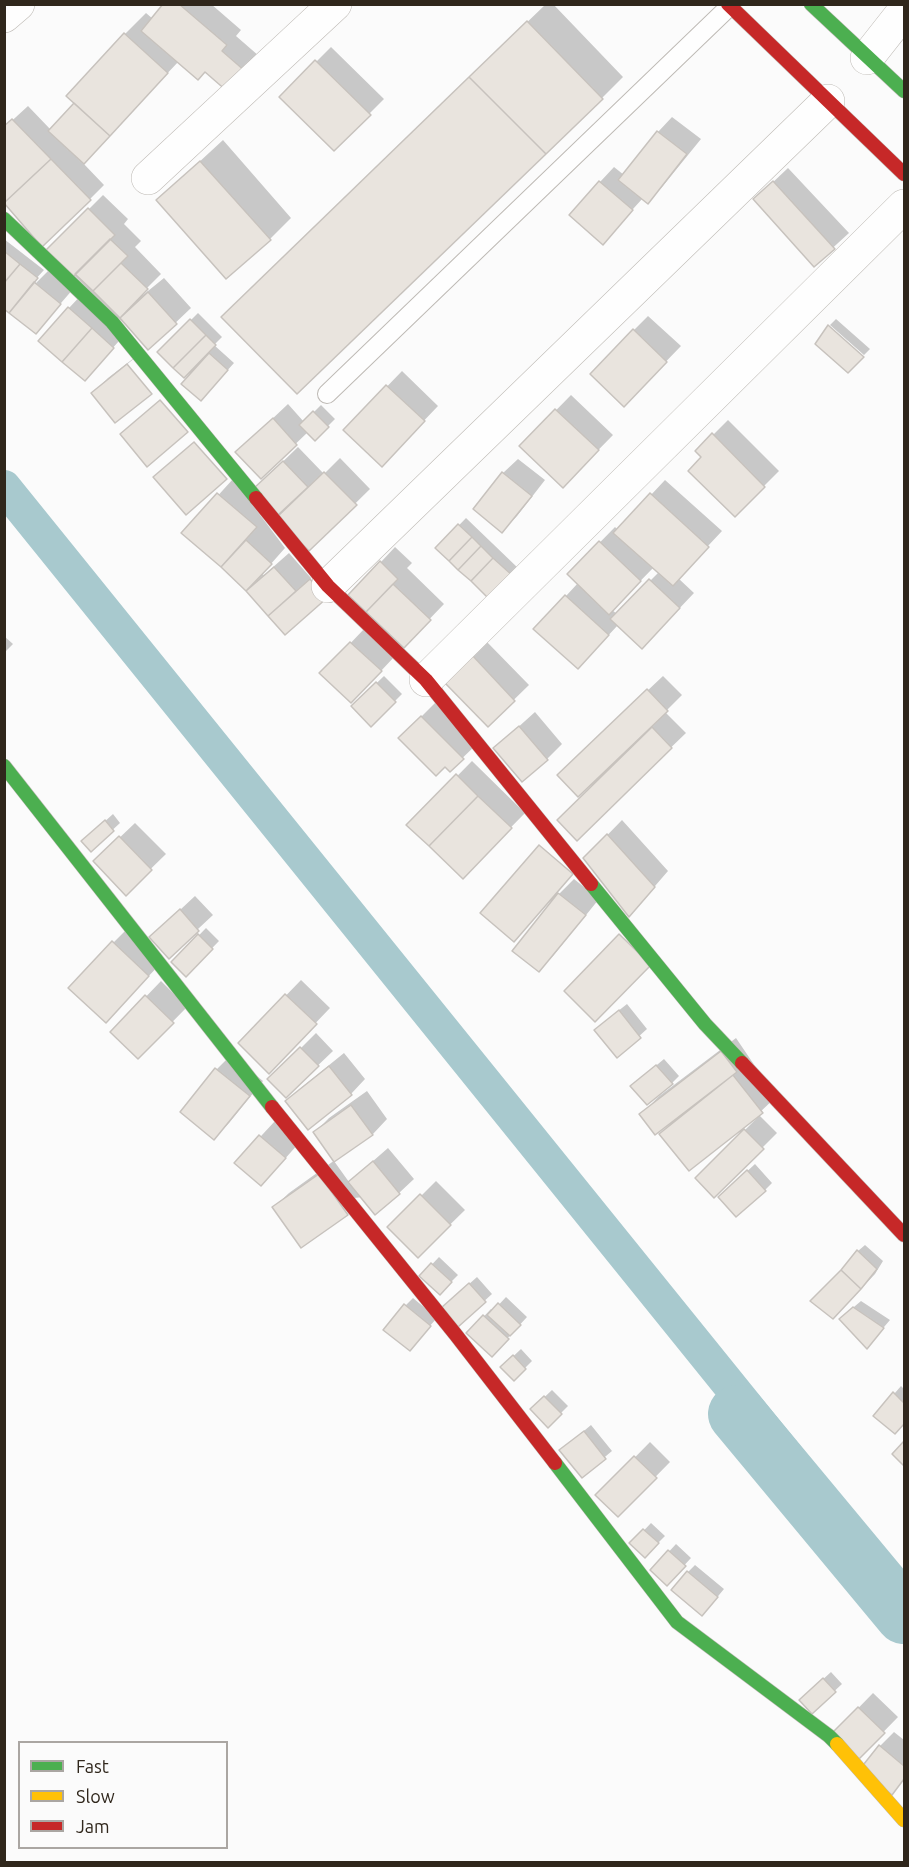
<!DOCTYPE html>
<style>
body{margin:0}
#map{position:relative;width:909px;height:1867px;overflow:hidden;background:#fbfbfb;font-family:Ubuntu,sans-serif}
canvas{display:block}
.frame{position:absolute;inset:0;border:6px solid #30271c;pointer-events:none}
.legend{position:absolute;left:18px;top:1741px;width:210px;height:108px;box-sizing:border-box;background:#fbfbfb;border:2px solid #aaa6a2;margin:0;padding:8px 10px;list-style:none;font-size:18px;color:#30271c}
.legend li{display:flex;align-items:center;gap:12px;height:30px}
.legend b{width:30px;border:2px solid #aaa6a2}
</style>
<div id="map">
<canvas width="909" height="1867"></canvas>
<div class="frame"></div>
<ul class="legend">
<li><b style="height:8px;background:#4caf50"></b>Fast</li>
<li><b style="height:8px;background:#ffc107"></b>Slow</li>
<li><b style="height:8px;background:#c62828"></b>Jam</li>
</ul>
</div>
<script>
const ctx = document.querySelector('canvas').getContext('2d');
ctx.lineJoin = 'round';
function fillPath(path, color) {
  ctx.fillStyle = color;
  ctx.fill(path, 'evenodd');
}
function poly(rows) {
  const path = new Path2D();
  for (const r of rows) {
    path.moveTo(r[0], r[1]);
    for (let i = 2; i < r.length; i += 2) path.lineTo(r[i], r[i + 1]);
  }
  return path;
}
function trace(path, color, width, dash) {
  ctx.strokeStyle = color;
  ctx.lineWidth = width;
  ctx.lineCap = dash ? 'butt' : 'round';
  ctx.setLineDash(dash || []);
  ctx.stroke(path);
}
fillPath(poly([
 [165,4,211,4,241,30,236,36,259,56,242,75,205,71,179,61,83,163,104,185,90,199,4,128,28,106,51,130,76,103,125,34,146,13,153,19],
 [546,4,553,4,623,77,602,98,250,289],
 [331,47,384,99,334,149,281,97],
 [672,117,701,139,662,187,648,202,643,198,603,242,600,182,614,167,624,175,658,132],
 [223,140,291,218,270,239,158,200],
 [788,168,849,233,814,265,770,185],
 [103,195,128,219,124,224,141,241,135,247,161,274,141,294,143,295,164,278,191,308,149,348,48,250],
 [4,239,44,270,34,281,36,283,50,269,74,288,36,332,4,307],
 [83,293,127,332,85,379,69,308],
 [198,313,222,337,214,345,234,363,208,392,201,361,184,376,159,352],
 [648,316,681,346,624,405,634,330],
 [836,319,870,349,864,355,830,325],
 [143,351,93,393,108,378],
 [402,371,438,406,396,450,345,430],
 [571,395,613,435,563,486,521,446],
 [288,404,304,422,321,405,335,419,315,439,308,432,261,477,252,438],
 [728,420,779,471,735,515,703,457,697,451],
 [298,447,324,474,340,458,370,489,309,549,289,506,278,513,270,474],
 [518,459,545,480,517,516,502,531,503,473],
 [233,479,285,548,262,574,264,575,289,553,311,578,285,633,247,590,184,533],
 [665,480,722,531,678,578,694,593,657,632,618,625,592,653,566,596,578,583,569,574,615,527,618,530],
 [654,567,659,572,617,614,612,610],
 [466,518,518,568,490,598,437,548],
 [395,547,412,563,407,568,444,604,418,631,381,562],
 [365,628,395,656,366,687,322,673],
 [4,636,13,644,4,653],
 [487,642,529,685,488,725,446,682],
 [384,676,402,694,371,725,353,706],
 [663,676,682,695,665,712,686,733,577,838,593,786,592,784,579,795,574,760],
 [436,702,478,743,450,770,400,738],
 [535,712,562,744,547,759,495,748],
 [472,761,525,813,463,876,409,825],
 [113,814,120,823,91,850,91,834],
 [622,820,668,871,630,915,585,858],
 [135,823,166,854,126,893,95,861],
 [574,879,599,899,553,956,539,970,559,894],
 [195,896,213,915,169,956,166,923],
 [128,928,163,961,106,1021,113,943],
 [206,928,219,941,186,975,173,962],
 [301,980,330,1008,283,1057,240,1043],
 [161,981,187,1007,138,1057,112,1032],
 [627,1004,647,1029,617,1056,603,1023],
 [316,1033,333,1051,286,1096,270,1079],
 [736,1038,776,1097,758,1114,777,1133,714,1196,697,1178,759,1116,758,1115,661,1134,676,1119,675,1117,641,1115,658,1097],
 [344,1053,365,1079,351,1094,287,1101,302,1087],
 [231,1055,263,1081,229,1123,214,1138,217,1069],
 [664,1059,679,1076,672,1083,640,1079],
 [367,1091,387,1119,373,1134,334,1161,349,1182,388,1148,414,1179,399,1193,274,1207,289,1193,335,1160,315,1132,329,1118],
 [275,1121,299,1143,275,1170,236,1163],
 [755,1164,772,1183,765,1190,727,1190],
 [436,1181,465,1210,418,1256,390,1227],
 [865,1245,883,1261,875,1274,848,1303,858,1251],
 [439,1257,458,1275,440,1293,421,1276],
 [477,1277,492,1294,458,1325,450,1301],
 [506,1297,527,1317,492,1355,468,1333,491,1309,493,1311],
 [413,1298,437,1318,409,1349,406,1305],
 [861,1301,890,1320,867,1347,848,1312],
 [521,1349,532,1361,514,1379,502,1367],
 [901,1386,904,1389,904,1422,895,1432,875,1416],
 [552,1390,568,1406,548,1426,532,1409],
 [591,1425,612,1451,582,1476,561,1450],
 [650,1442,670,1462,618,1515,598,1495],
 [651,1523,665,1536,645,1556,632,1543],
 [676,1544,691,1558,667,1584,652,1570],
 [695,1565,724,1589,709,1607,688,1572],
 [831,1672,842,1684,812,1712,808,1693],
 [873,1693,898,1717,858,1758,833,1734],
 [894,1732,904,1740,904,1780,891,1793,880,1746]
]), '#0003');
trace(poly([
 [4,487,904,1601]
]), '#a8c9ce', 34);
trace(poly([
 [737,1414,904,1615]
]), '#a8c9ce', 58);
const building = poly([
 [163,4,179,4,227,45,222,51,245,71,228,92,205,72,198,80,141,31,163,4],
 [527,21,603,99,546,154,469,77,527,21],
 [124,33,168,73,110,136,66,96,124,33],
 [315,60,371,115,334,151,279,97,315,60],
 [469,77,546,154,297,394,221,317,469,77],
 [74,103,110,136,84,164,48,131,74,103],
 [12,119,51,159,4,203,4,126,12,119],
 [657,131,687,154,648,204,618,180,657,131],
 [51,159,91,200,42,247,4,203,51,159],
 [200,161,271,240,226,279,156,200,200,161],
 [599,181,633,210,603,245,569,215,599,181],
 [773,181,835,249,814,267,753,199,773,181],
 [88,208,115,235,73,277,46,250,88,208],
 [110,239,128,256,93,291,75,274,110,239],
 [4,251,20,264,4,283,4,251],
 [121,263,148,289,120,318,93,291,121,263],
 [20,264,38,278,9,313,4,309,4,283,20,264],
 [34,282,61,304,36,334,9,313,34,282],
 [148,292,177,324,148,350,120,318,148,292],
 [68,307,92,328,62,362,38,341,68,307],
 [190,319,206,335,173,368,157,352,190,319],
 [828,325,864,357,848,373,815,344,828,325],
 [92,328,114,348,85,381,62,362,92,328],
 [633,329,667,362,624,407,590,374,633,329],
 [206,335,216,345,184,378,173,368,206,335],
 [209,353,228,370,201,401,181,384,209,353],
 [127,364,152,394,115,423,91,393,127,364],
 [386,385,425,421,382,467,343,430,386,385],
 [160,400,188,432,147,467,120,434,160,400],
 [555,409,599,450,563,488,519,446,555,409],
 [313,411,329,427,315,441,299,425,313,411],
 [273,418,297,445,261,479,235,452,273,418],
 [712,433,765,487,735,517,688,471,701,457,695,451,712,433],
 [194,442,227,479,186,515,153,477,194,442],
 [283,461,308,487,278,515,253,489,283,461],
 [324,472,357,505,309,551,276,518,324,472],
 [502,472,532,496,502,533,473,509,502,472],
 [217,493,257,527,221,567,181,533,217,493],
 [650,493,709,547,673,586,613,533,650,493],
 [458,524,472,537,449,561,435,548,458,524],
 [472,537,481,546,458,570,449,561,472,537],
 [246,540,272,564,246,591,221,567,246,540],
 [599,541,641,581,609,615,567,574,599,541],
 [481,546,493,558,471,581,458,570,481,546],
 [493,558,513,576,490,600,471,581,493,558],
 [380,561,398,579,366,612,348,595,380,561],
 [274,567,296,591,268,616,246,591,274,567],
 [310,579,327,598,285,635,268,616,310,579],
 [649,579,680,608,642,649,610,619,649,579],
 [393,584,431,620,404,648,366,612,393,584],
 [565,595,609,635,578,669,533,629,565,595],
 [350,642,382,671,351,703,319,673,350,642],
 [472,655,515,701,488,727,444,682,472,655],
 [376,682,396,702,371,727,351,706,376,682],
 [647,689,668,711,578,797,557,775,647,689],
 [421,716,464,759,450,772,445,767,436,776,398,738,421,716],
 [519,726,548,760,522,782,493,748,519,726],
 [652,727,672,748,577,841,557,820,652,727],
 [456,774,478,796,429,846,406,825,456,774],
 [478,796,512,828,463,879,429,846,478,796],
 [105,820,114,831,91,852,81,841,105,820],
 [607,834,655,887,629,917,583,858,607,834],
 [119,836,152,870,126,896,93,861,119,836],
 [539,845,573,874,514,942,480,913,539,845],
 [558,893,586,915,539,972,512,951,558,893],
 [180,909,199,931,169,959,149,937,180,909],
 [198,934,213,949,186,977,171,962,198,934],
 [619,934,651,965,595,1022,564,991,619,934],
 [112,941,149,976,106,1023,68,988,112,941],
 [285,994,317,1024,269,1074,238,1043,285,994],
 [145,995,174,1023,138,1059,110,1032,145,995],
 [619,1010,641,1038,617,1058,594,1030,619,1010],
 [300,1047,319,1066,286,1098,267,1079,300,1047],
 [721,1051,737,1072,655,1135,639,1114,721,1051],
 [656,1065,673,1084,647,1105,630,1086,656,1065],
 [329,1066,352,1095,308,1130,285,1101,329,1066],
 [215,1068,250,1096,214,1140,180,1112,215,1068],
 [733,1075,763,1113,689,1171,659,1134,733,1075],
 [351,1105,373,1135,334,1162,313,1132,351,1105],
 [744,1129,764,1149,714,1198,695,1178,744,1129],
 [259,1135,286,1158,261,1186,234,1163,259,1135],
 [373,1161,400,1194,375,1215,348,1182,373,1161],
 [747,1170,766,1191,736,1217,718,1197,747,1170],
 [319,1174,348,1215,301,1248,272,1207,319,1174],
 [420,1194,451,1225,418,1258,387,1227,420,1194],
 [857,1250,877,1269,861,1289,841,1270,857,1250],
 [431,1263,452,1282,440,1295,419,1276,431,1263],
 [841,1270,861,1289,833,1319,810,1301,841,1270],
 [469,1283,486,1302,458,1327,441,1308,469,1283],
 [498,1303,521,1325,510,1336,487,1315,498,1303],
 [404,1304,431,1326,410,1351,383,1330,404,1304],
 [853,1307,884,1328,867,1349,839,1319,853,1307],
 [483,1315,509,1339,492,1357,466,1333,483,1315],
 [513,1355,526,1369,514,1381,500,1367,513,1355],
 [893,1392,904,1403,904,1424,895,1434,873,1416,893,1392],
 [544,1396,562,1414,548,1428,530,1409,544,1396],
 [584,1431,606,1459,582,1478,559,1450,584,1431],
 [904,1441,904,1464,903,1465,892,1454,904,1441],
 [634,1456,657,1478,618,1517,595,1495,634,1456],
 [643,1529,659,1543,645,1558,629,1543,643,1529],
 [668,1550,686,1566,667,1586,650,1570,668,1550],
 [687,1571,718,1597,702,1616,671,1590,687,1571],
 [823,1678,836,1692,812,1714,799,1700,823,1678],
 [858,1707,885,1733,858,1760,831,1734,858,1707],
 [879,1745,904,1766,904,1779,892,1795,860,1769,879,1745]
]);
fillPath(building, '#e9e4de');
trace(building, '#c7c2bd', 1.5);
const lane = poly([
 [327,394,730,6]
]);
const street = poly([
 [4,16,18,4],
 [867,58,904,11],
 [148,178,335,4],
 [328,586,828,101],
 [426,680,904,206]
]);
const fast = poly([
 [811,4,904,91],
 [4,219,112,322,256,498],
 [4,766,272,1107],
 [591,884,705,1024,742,1063],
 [555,1463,677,1622,829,1736,837,1744]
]);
const slow = poly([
 [837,1744,904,1820]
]);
const jam = poly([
 [728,4,904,174],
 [256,498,328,586,426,680,591,884],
 [742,1063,904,1235],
 [272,1107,456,1335,555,1463]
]);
trace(lane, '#bebab5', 20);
trace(street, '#bebab5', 34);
trace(fast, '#bebab5', 15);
trace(slow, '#bebab5', 15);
trace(jam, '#bebab5', 15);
trace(lane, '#fefefe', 18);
trace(street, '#fefefe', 33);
trace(fast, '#4caf50', 14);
trace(slow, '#ffc107', 14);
trace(jam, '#c62828', 14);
</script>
